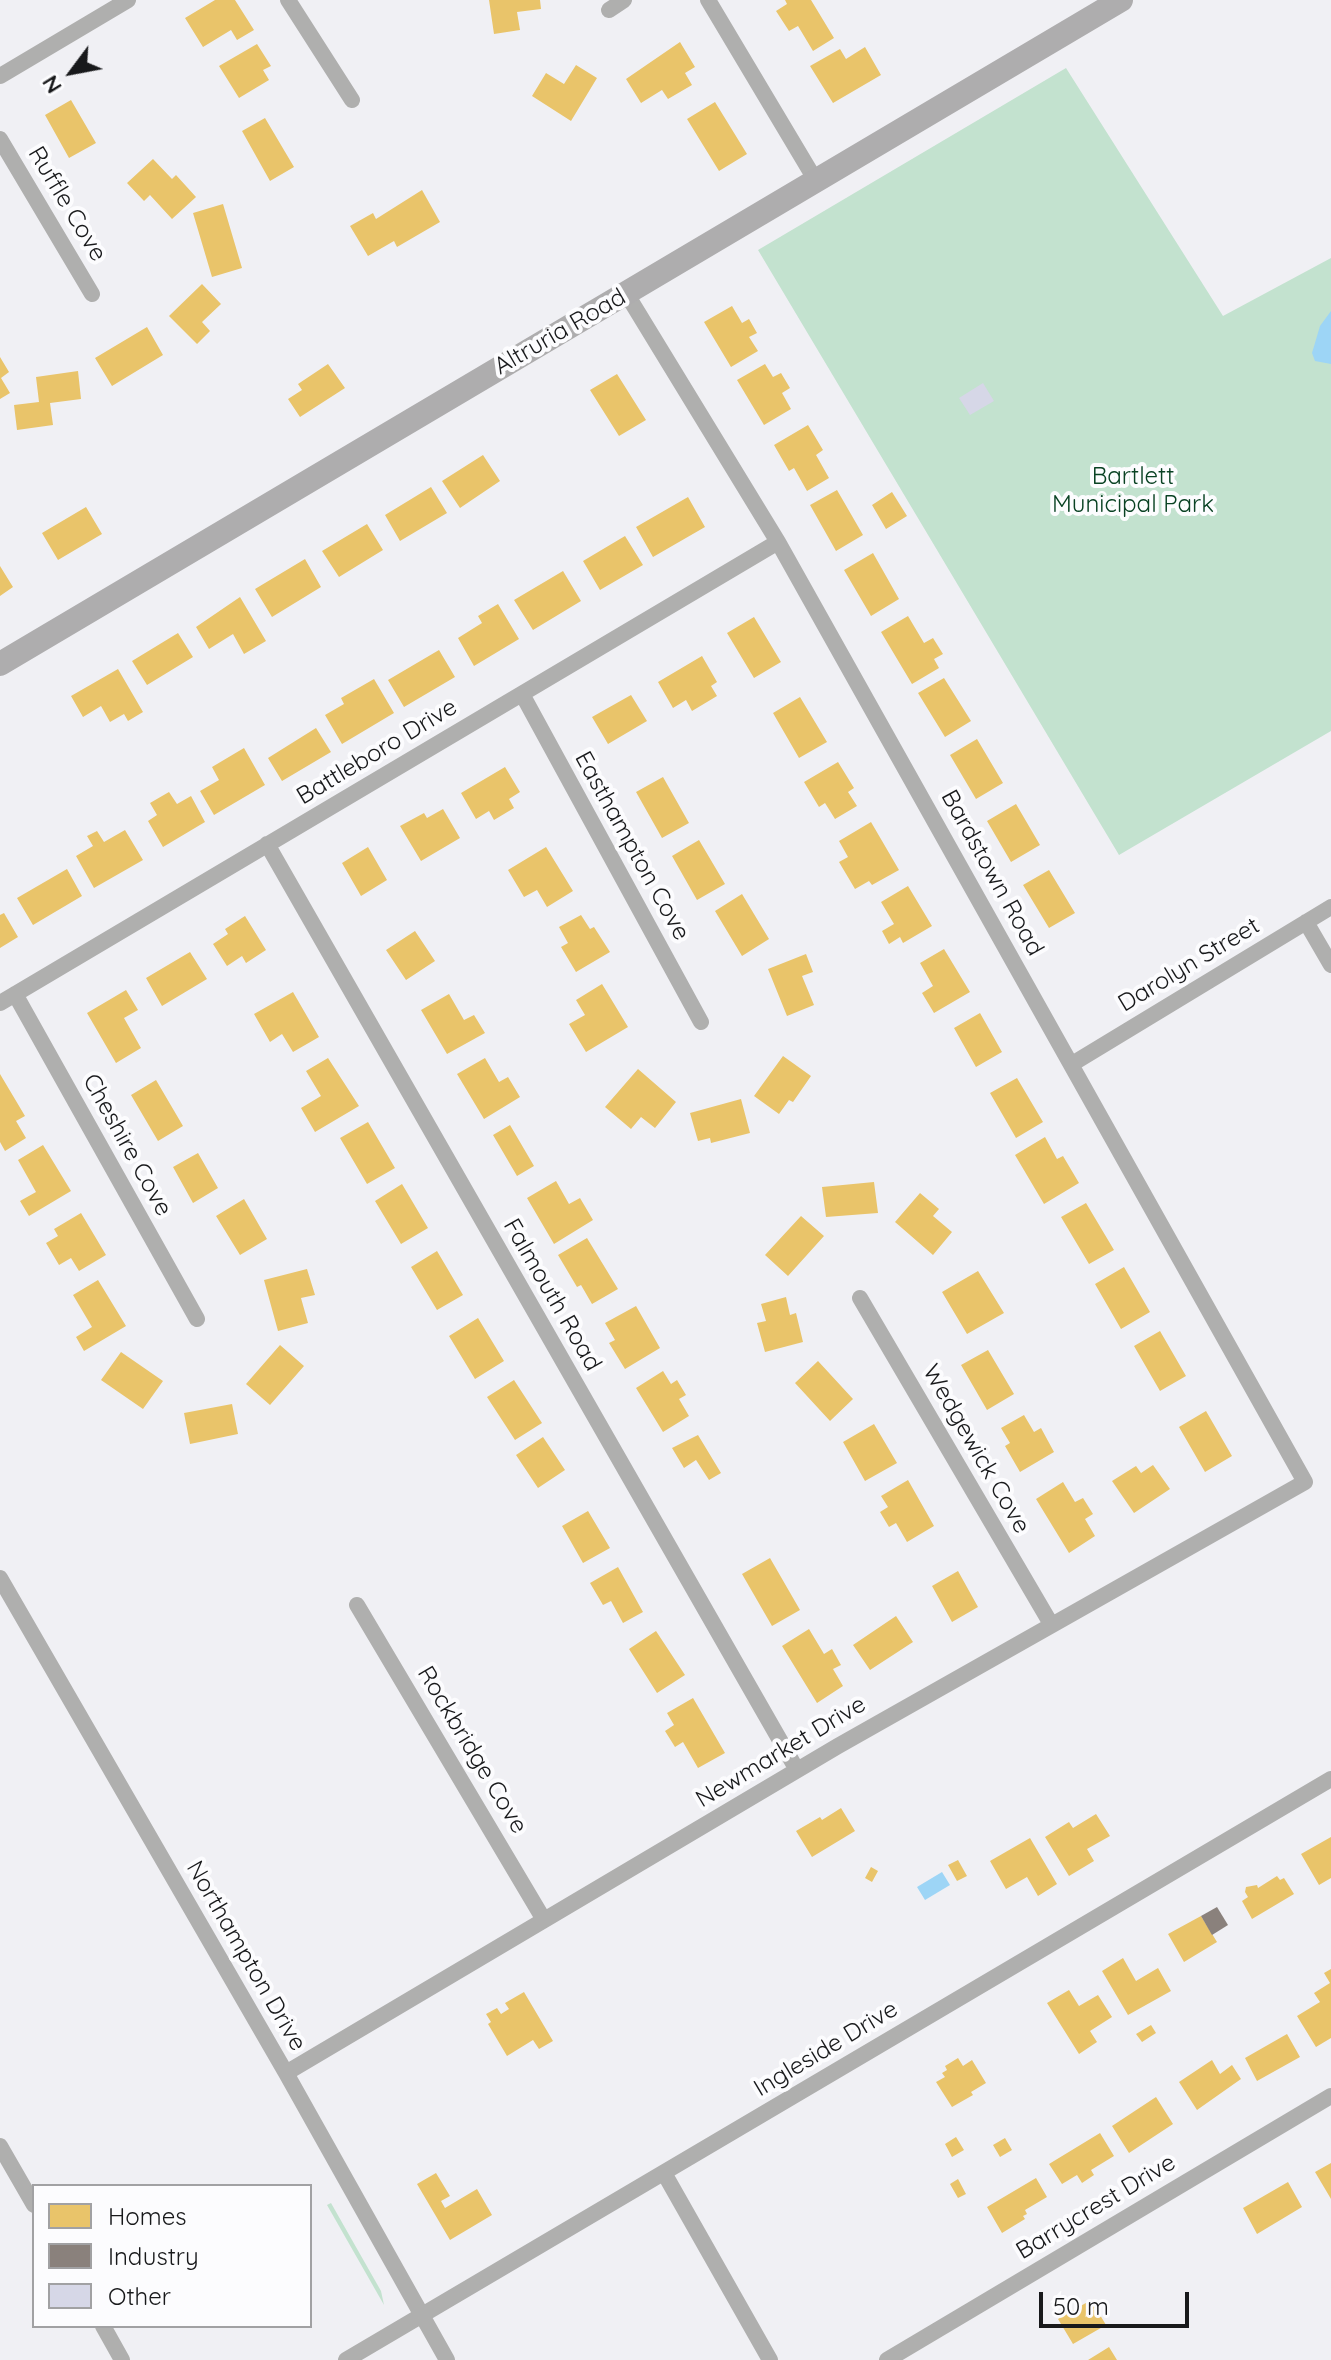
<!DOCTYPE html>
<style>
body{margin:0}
#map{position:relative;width:1331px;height:2360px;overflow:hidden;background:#f0f0f4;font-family:Quicksand,sans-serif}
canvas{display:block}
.legend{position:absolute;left:32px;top:2184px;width:280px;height:144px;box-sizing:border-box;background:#fcfcfe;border:2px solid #a1a1a3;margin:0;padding:10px 14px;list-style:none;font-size:24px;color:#18191b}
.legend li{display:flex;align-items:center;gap:16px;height:40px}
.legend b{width:40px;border:2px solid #a1a1a3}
.north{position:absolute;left:32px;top:32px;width:80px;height:80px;-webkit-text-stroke:6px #fcfcfe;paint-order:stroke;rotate:238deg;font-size:22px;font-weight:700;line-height:32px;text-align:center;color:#18191b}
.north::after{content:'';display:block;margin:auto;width:28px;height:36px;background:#18191b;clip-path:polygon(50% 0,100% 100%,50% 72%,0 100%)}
.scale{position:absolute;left:1039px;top:2292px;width:150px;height:36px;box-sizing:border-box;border:4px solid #18191b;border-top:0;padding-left:10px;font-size:24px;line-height:28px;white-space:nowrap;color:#18191b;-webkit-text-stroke:6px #fcfcfe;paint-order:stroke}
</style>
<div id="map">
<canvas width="1331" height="2360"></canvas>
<ul class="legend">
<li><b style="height:22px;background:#e9c46a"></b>Homes</li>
<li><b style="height:22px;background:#8a817c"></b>Industry</li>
<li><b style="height:22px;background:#d6d7e7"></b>Other</li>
</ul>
<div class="north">N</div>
<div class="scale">50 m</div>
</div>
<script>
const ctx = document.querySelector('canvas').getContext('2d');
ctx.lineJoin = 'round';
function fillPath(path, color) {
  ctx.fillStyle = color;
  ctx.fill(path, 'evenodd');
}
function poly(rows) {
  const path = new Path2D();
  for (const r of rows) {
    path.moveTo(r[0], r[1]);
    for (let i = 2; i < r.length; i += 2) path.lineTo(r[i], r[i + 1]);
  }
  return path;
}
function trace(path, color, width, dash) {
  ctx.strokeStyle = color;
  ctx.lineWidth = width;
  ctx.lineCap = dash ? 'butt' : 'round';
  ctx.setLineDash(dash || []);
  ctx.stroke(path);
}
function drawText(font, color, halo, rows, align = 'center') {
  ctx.font = font + ' Quicksand,sans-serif';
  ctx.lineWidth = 8;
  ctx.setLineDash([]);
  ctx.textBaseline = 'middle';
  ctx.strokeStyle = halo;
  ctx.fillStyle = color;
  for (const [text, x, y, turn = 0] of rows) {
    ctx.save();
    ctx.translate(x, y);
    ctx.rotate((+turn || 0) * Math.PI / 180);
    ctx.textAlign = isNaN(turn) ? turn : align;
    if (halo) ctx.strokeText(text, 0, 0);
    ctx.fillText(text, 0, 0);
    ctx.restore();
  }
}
fillPath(poly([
 [1066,68,1223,316,1331,258,1331,731,1119,855,758,250],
 [331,2203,381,2291,384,2305,327,2205]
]), '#c3e2cf');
fillPath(poly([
 [1331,311,1331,364,1315,361,1312,353,1320,326],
 [942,1872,950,1885,925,1900,917,1887]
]), '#9dd5f6');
fillPath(poly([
 [215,0,235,0,254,30,237,40,231,30,203,47,185,18],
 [489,0,540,0,541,9,517,12,520,30,494,34],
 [785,0,811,0,834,38,813,51,798,26,789,31,776,11,787,4],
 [680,42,695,67,685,73,692,85,668,99,662,90,641,103,626,79],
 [257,44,271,66,263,70,269,80,239,98,219,66],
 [865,47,881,75,833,103,810,66,840,49,846,59],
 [576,65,597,78,571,121,532,96,546,73,564,84],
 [71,100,96,143,69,158,45,115],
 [715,102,747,154,719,171,687,119],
 [265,118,294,167,270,181,242,131],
 [153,159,172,179,176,175,196,197,172,219,150,195,144,201,127,183],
 [422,190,440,222,397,247,394,241,368,256,350,226,373,213,376,219],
 [223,204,242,268,212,277,193,213],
 [202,284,221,304,202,322,210,331,197,344,169,316],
 [732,306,742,323,749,319,757,333,749,337,758,351,731,367,704,322],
 [147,327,163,355,112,386,95,358],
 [0,357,9,372,1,378,10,393,0,399],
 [328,364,345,388,300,417,288,399,302,390,298,384],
 [765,364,773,377,781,373,790,388,782,393,791,409,764,425,737,380],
 [78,371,81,399,50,403,53,425,17,430,14,405,39,402,36,377],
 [617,374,646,420,619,436,590,390],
 [808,425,823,450,816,455,829,478,807,491,794,468,789,471,774,445],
 [483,455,500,481,460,508,442,481],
 [431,487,447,513,400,541,385,515],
 [837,490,863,535,836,551,810,505],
 [892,492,907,516,886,529,872,505],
 [688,497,705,527,653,557,636,527],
 [86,507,102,534,58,560,42,533],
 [367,524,383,550,339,577,322,551],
 [625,536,643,565,600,590,583,561],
 [873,553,899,599,871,616,844,570],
 [305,559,321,587,272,617,255,589],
 [0,566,13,587,0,596],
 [563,571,581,601,533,630,514,600],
 [240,597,266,641,244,654,233,634,209,649,196,627],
 [498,604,519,639,474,666,458,638,482,623,478,616],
 [908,616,924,643,933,638,943,654,934,659,939,668,912,684,881,632],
 [754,617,781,662,754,678,727,633],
 [178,633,193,657,147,685,132,661],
 [439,650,455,677,404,707,388,680],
 [702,656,717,682,711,686,717,696,692,711,686,700,673,708,658,682],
 [118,669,143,712,128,721,124,714,110,722,101,706,83,717,71,696],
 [944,678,971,721,945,737,918,693],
 [374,679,394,713,342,744,325,715,344,704,341,698],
 [631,695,647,721,608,744,592,717],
 [800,697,827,742,799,758,773,713],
 [316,728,331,752,282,781,268,758],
 [977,739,1003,783,976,799,950,755],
 [244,748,265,785,214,815,200,791,219,780,212,767],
 [838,762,854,788,848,792,857,806,835,819,825,803,819,807,804,782],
 [505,767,520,792,509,799,514,808,494,820,489,811,476,819,461,793],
 [663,777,689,823,662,838,636,792],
 [169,792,177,804,191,796,205,822,163,847,148,821,157,815,150,803],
 [1016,804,1040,845,1011,862,987,821],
 [443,809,460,838,421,861,400,826,424,813,427,818],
 [871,822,899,870,872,885,869,881,855,889,839,862,848,857,839,841],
 [125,830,143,860,94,888,76,856,93,846,87,836,97,831,104,842],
 [699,840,725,884,697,900,672,856],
 [368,847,387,880,361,896,342,863],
 [546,847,573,891,547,907,537,890,524,897,508,870],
 [67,869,82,896,33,925,17,898],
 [1049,870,1075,913,1049,928,1023,885],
 [908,886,932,926,903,943,900,937,889,944,882,931,894,924,881,902],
 [742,894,769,939,742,956,715,911],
 [4,913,18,937,0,948,0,915],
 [581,915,590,929,594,927,610,952,576,972,561,947,568,943,559,927],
 [245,916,266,950,246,963,242,956,227,966,213,944,228,934,225,929],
 [415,931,435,961,406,980,386,950],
 [944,949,970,992,934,1013,922,993,933,986,920,963],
 [190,952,207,979,162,1006,146,978],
 [806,954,813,972,802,976,814,1005,787,1016,768,969],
 [602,984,628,1027,586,1052,569,1024,585,1015,576,1000],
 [126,990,138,1010,124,1018,141,1048,116,1063,87,1013],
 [293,992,319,1037,293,1052,282,1034,270,1042,254,1014],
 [449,994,464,1020,474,1015,485,1033,447,1054,421,1010],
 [980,1013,1002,1052,976,1067,954,1028],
 [783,1056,811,1076,793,1102,789,1100,779,1114,754,1096],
 [328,1058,359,1106,315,1132,301,1108,321,1096,306,1071],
 [485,1058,499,1082,508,1077,520,1097,484,1119,457,1074],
 [638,1069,676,1102,655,1128,641,1117,631,1129,605,1107],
 [0,1074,25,1116,16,1121,26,1138,5,1151,0,1142],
 [1017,1078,1043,1122,1016,1138,990,1093],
 [156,1080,183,1126,158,1141,131,1095],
 [741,1099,750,1133,711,1143,710,1138,698,1141,690,1113],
 [368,1122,395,1168,367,1184,340,1138],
 [510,1125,534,1166,517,1176,493,1135],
 [1045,1137,1057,1159,1063,1156,1079,1183,1044,1204,1015,1155],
 [43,1145,71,1191,29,1216,20,1201,36,1192,18,1160],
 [198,1153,218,1188,193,1203,173,1167],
 [556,1181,569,1204,580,1198,593,1220,554,1244,527,1198],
 [874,1182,878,1213,826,1217,822,1187],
 [402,1184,428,1228,401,1244,375,1201],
 [920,1193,939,1209,933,1216,952,1232,933,1255,895,1222],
 [244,1199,267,1239,240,1255,216,1216],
 [1086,1203,1114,1250,1089,1264,1061,1217],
 [81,1213,106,1255,79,1271,71,1258,59,1265,46,1243,58,1236,54,1229],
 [801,1216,824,1236,788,1276,765,1255],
 [587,1238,618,1289,592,1304,581,1285,577,1287,558,1255],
 [437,1251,463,1295,437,1310,411,1267],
 [1124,1267,1150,1312,1121,1329,1095,1284],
 [307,1269,315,1295,301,1298,308,1323,278,1331,264,1280],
 [978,1271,1004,1313,967,1334,942,1292],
 [98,1280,126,1326,84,1351,76,1337,92,1327,73,1295],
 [786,1297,790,1315,796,1313,803,1342,765,1352,757,1323,766,1321,761,1304],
 [636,1306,660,1348,625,1369,609,1343,615,1340,605,1323],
 [478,1318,504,1361,475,1379,449,1336],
 [1160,1331,1186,1376,1160,1391,1134,1346],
 [280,1345,304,1366,270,1405,246,1384],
 [988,1350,1014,1394,987,1410,961,1365],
 [121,1352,163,1381,143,1409,101,1380],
 [818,1361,853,1399,830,1421,795,1383],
 [663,1371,671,1384,677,1380,686,1395,679,1399,689,1416,663,1432,636,1388],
 [514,1380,542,1423,515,1440,487,1397],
 [232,1404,238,1434,190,1444,184,1413],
 [1206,1411,1232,1456,1205,1472,1179,1427],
 [1024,1415,1034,1432,1041,1428,1054,1452,1020,1472,1005,1446,1010,1443,1001,1428],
 [874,1424,897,1463,865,1481,843,1442],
 [698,1435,721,1473,709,1480,696,1460,684,1468,672,1448],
 [543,1437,565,1470,538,1488,516,1455],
 [1153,1465,1170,1489,1134,1513,1112,1481,1136,1466,1141,1473],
 [908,1480,934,1526,907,1542,896,1523,889,1527,880,1512,888,1507,881,1496],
 [1063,1482,1075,1502,1083,1498,1093,1514,1085,1519,1095,1536,1069,1553,1036,1499],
 [588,1511,610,1548,583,1563,562,1526],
 [770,1558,800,1610,772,1626,742,1574],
 [618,1567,643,1612,623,1623,611,1601,603,1605,590,1583],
 [958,1571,978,1607,952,1622,932,1586],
 [896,1616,913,1642,870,1670,853,1645],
 [809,1629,824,1654,832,1649,841,1665,833,1669,843,1686,817,1703,782,1646],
 [656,1631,685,1675,657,1693,629,1649],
 [693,1698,725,1753,698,1768,683,1742,675,1747,665,1731,674,1725,667,1713],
 [841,1808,855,1831,812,1857,796,1831,820,1817,822,1820],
 [1096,1814,1110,1836,1087,1849,1094,1861,1069,1876,1045,1837,1069,1822,1073,1828],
 [1331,1837,1331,1878,1319,1885,1301,1854],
 [1030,1838,1057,1884,1038,1896,1027,1877,1006,1889,990,1861],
 [958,1860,967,1876,957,1881,948,1865],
 [871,1867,878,1871,872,1882,865,1878],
 [1277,1876,1280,1880,1284,1878,1294,1894,1252,1919,1242,1901,1248,1897,1245,1892,1246,1887,1257,1885,1258,1888],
 [1201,1916,1217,1942,1184,1962,1168,1934],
 [1123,1958,1136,1981,1158,1968,1171,1991,1128,2015,1102,1971],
 [1331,1969,1331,2038,1316,2047,1297,2016,1320,2002,1314,1993,1330,1983,1324,1973],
 [1069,1990,1079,2006,1098,1995,1112,2017,1090,2031,1097,2042,1079,2054,1047,2003],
 [524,1992,553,2041,539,2049,533,2040,507,2056,488,2024,491,2022,486,2014,497,2008,501,2014,509,2009,505,2003],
 [1151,2025,1156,2033,1142,2042,1136,2034],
 [1287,2034,1300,2057,1257,2081,1245,2058],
 [958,2058,963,2066,972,2060,986,2083,971,2092,973,2095,952,2107,936,2082,945,2077,942,2073,947,2070,945,2066],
 [1212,2060,1220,2074,1232,2065,1241,2079,1197,2110,1179,2082],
 [1156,2097,1173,2124,1129,2153,1112,2126],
 [1100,2133,1114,2156,1091,2170,1094,2175,1082,2183,1077,2175,1062,2184,1049,2164],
 [956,2137,964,2150,952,2157,945,2144],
 [1005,2138,1012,2150,1000,2157,993,2145],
 [1331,2163,1331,2199,1315,2172],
 [436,2173,450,2196,441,2201,445,2208,477,2189,492,2215,450,2240,417,2184],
 [1036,2178,1047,2197,1025,2210,1027,2214,1023,2216,1025,2219,1002,2233,987,2207],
 [958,2179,966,2194,958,2198,950,2184],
 [1288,2182,1302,2207,1257,2234,1243,2208],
 [1091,2300,1106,2325,1073,2344,1058,2319],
 [1109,2347,1117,2360,1088,2360]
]), '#e9c46a');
fillPath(poly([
 [1217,1907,1228,1925,1212,1935,1201,1916]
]), '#8a817c');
fillPath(poly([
 [983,383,994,401,970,415,959,398]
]), '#d6d7e7');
trace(poly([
 [288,0,352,100],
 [708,0,816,181],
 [609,10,624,0],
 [0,76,128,0],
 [0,139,92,294],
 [522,694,701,1022],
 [267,844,797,1770],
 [1306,922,1331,965],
 [15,994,197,1319],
 [0,1003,778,542],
 [1072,1064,1331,907],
 [860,1298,1051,1624],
 [0,1578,286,2073,447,2360],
 [357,1605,544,1920],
 [286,2073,838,1746,1305,1482,778,542,626,293],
 [0,2146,34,2205],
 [664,2173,770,2360],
 [103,2326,122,2360],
 [346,2360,1331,1779],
 [887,2360,1331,2096]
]), '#afafae', 16);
trace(poly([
 [0,664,1121,0]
]), '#aeadae', 24);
drawText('24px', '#18191b', '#fcfcfe', [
 ["Ruffle Cove",67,204,59],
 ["Altruria Road",560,332,-30],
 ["Battleboro Drive",377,752,-31],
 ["Easthampton Cove",632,846,61],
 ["Bardstown Road",992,873,61],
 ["Darolyn Street",1189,965,-31],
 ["Cheshire Cove",127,1145,61],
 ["Falmouth Road",552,1295,60],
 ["Wedgewick Cove",976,1449,60],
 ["Rockbridge Cove",472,1750,59],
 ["Newmarket Drive",781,1752,-31],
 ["Northampton Drive",246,1956,60],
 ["Ingleside Drive",826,2049,-31],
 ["Barrycrest Drive",1096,2207,-31]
]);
drawText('24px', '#094223', '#fcfcfe', [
 ["Bartlett",1133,477],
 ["Municipal Park",1133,505]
]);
</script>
